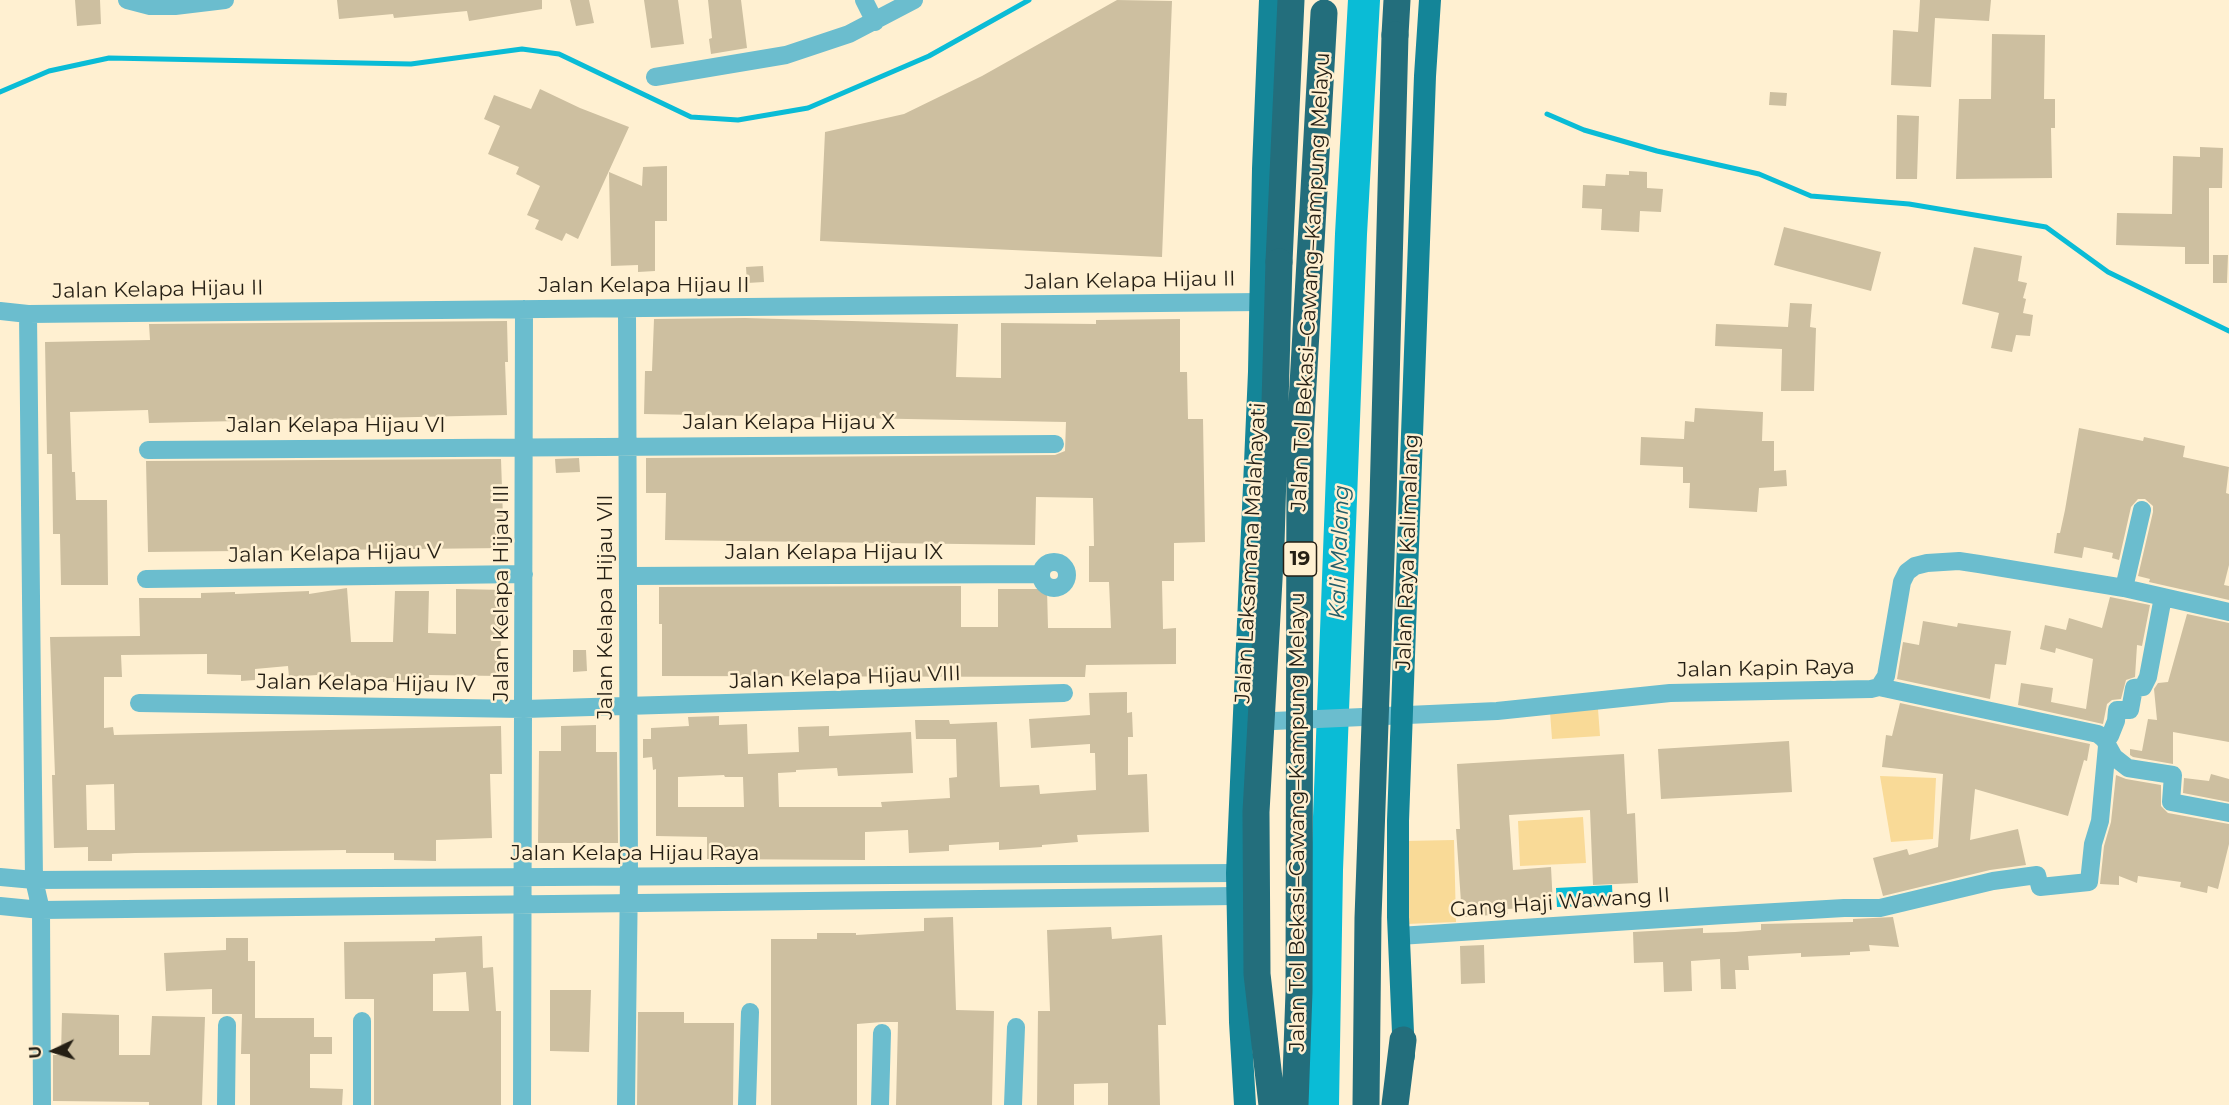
<!DOCTYPE html>
<meta charset="utf-8">
<style>
body{margin:0}
#map{position:relative;width:2229px;height:1105px;overflow:hidden;background:#fff0d1;font-family:Montserrat,sans-serif}
canvas{display:block}
.north{position:absolute;left:24px;top:1021px;width:60px;height:60px;-webkit-text-stroke:4px #fff0d1;paint-order:stroke;rotate:266deg;font-size:16px;font-weight:700;line-height:24px;text-align:center;color:#251f14}
.north::after{content:'';display:block;margin:auto;width:21px;height:27px;background:#251f14;clip-path:polygon(50% 0,100% 100%,50% 72%,0 100%)}
</style>
<div id="map">
<canvas width="2229" height="1105"></canvas>
<div class="north">U</div>
</div>
<script>
const ctx = document.querySelector('canvas').getContext('2d');
ctx.lineJoin = 'round';
function fillPath(path, color) {
  ctx.fillStyle = color;
  ctx.fill(path, 'evenodd');
}
function poly(rows) {
  const path = new Path2D();
  for (const r of rows) {
    if (r.length === 3) {
      path.moveTo(r[0] + r[2], r[1]);
      path.arc(r[0], r[1], r[2], 0, 2 * Math.PI);
      continue;
    }
    path.moveTo(r[0], r[1]);
    for (let i = 2; i < r.length; i += 2) path.lineTo(r[i], r[i + 1]);
  }
  return path;
}
function trace(path, color, width, dash) {
  ctx.strokeStyle = color;
  ctx.lineWidth = width;
  ctx.lineCap = dash ? 'butt' : 'round';
  ctx.setLineDash(dash || []);
  ctx.stroke(path);
}
function drawText(font, color, halo, rows, align = 'center') {
  ctx.font = font + ' Montserrat,sans-serif';
  ctx.lineWidth = 5;
  ctx.setLineDash([]);
  ctx.textBaseline = 'middle';
  ctx.strokeStyle = halo;
  ctx.fillStyle = color;
  for (const [text, x, y, turn = 0] of rows) {
    ctx.save();
    ctx.translate(x, y);
    ctx.rotate((+turn || 0) * Math.PI / 180);
    ctx.textAlign = isNaN(turn) ? turn : align;
    if (halo) ctx.strokeText(text, 0, 0);
    ctx.fillText(text, 0, 0);
    ctx.restore();
  }
}
fillPath(poly([
 [1598,709,1600,736,1552,739,1550,712],
 [1880,776,1936,778,1933,839,1891,842],
 [1583,817,1586,863,1520,866,1518,821],
 [1454,840,1456,922,1406,924,1404,841]
]), '#f9da97');
fillPath(poly([
 [1612,885,1613,905,1557,907,1556,888]
]), '#0abcd6');
trace(poly([
 [0,92,49,71,109,58,411,64,522,49,559,54,691,117,738,120,808,108,929,56,1029,0],
 [1547,114,1584,130,1657,151,1759,174,1811,196,1909,204,2046,227,2108,272,2229,331]
]), '#0abcd6', 5);
trace(poly([
 [1323,1105,1327,870,1351,234,1364,0]
]), '#0abcd6', 32);
fillPath(poly([
 [75,0,100,0,101,24,77,26],
 [337,0,542,0,542,9,469,21,467,11,394,18,393,14,339,19],
 [570,0,589,0,594,23,576,26],
 [644,0,678,0,684,44,651,48],
 [708,0,741,0,747,48,711,54,709,39,712,38],
 [1117,0,1172,1,1162,257,820,241,825,132,904,114,982,76],
 [1920,0,1991,0,1989,21,1935,18,1931,87,1891,85,1893,30,1918,32],
 [1992,34,2045,35,2044,99,2055,99,2055,128,2051,128,2052,178,1956,179,1959,99,1991,99],
 [540,89,580,108,629,127,578,239,566,233,562,241,535,229,539,220,527,215,540,186,516,174,519,167,488,154,500,126,484,119,494,95,531,109],
 [1770,92,1787,93,1786,106,1769,105],
 [1897,115,1919,116,1917,179,1896,179],
 [2200,147,2223,148,2222,188,2209,188,2209,264,2185,264,2185,247,2116,245,2117,213,2172,214,2173,156,2200,157],
 [667,166,667,221,655,221,655,271,638,272,638,265,611,266,609,172,642,186,643,167],
 [1629,171,1647,172,1647,188,1663,189,1661,212,1640,211,1639,232,1601,230,1602,209,1582,208,1583,185,1605,186,1606,174,1629,175],
 [1784,227,1881,252,1871,291,1774,265],
 [1974,247,2022,256,2018,281,2027,283,2023,298,2026,299,2023,313,2033,315,2030,336,2016,335,2012,352,1991,348,1999,313,1962,304],
 [2213,255,2228,255,2227,283,2213,283],
 [763,266,764,282,747,283,746,267],
 [1790,303,1812,304,1810,327,1816,328,1814,391,1781,391,1782,349,1715,346,1716,324,1788,327],
 [745,318,958,324,956,377,1001,378,1001,323,1096,324,1096,320,1180,319,1180,372,1187,372,1188,419,1203,419,1205,542,1174,543,1174,581,1162,581,1163,629,1176,628,1176,664,1086,665,1085,677,662,676,662,624,659,624,659,587,961,586,961,627,998,627,998,589,1047,589,1048,628,1111,628,1109,582,1089,582,1089,546,1094,546,1093,498,1036,497,1035,545,665,540,666,493,646,493,646,458,1055,455,1065,451,1066,422,644,414,645,371,652,371,654,319],
 [507,321,508,362,505,362,507,415,149,423,148,410,70,412,72,472,75,472,76,500,107,500,108,585,61,585,60,534,53,534,52,454,47,454,45,342,150,340,149,324],
 [1695,408,1763,412,1762,441,1774,441,1774,471,1786,470,1787,486,1759,488,1757,512,1689,508,1690,483,1683,483,1683,467,1640,465,1641,437,1684,439,1685,421,1694,422],
 [2079,428,2143,441,2144,437,2185,446,2183,457,2229,467,2226,493,2229,494,2229,565,2224,585,2229,586,2229,600,2149,582,2150,579,2138,576,2153,512,2153,506,2145,499,2138,499,2131,507,2119,560,2112,558,2113,553,2084,547,2082,558,2054,553,2057,533,2060,533,2065,510],
 [579,458,580,472,556,473,555,459],
 [501,459,504,548,148,552,146,461],
 [347,588,351,642,393,642,395,591,429,591,428,633,456,634,456,589,506,590,506,631,501,631,500,676,429,675,429,682,393,682,393,678,356,679,356,675,317,679,317,675,289,677,288,666,255,669,255,680,241,681,241,675,207,674,207,654,121,655,122,677,104,677,104,728,113,727,114,735,501,726,502,774,490,774,492,838,436,840,436,861,394,860,394,853,346,853,346,850,135,853,112,854,112,861,88,861,88,847,54,848,52,775,55,775,50,637,140,636,139,598,201,598,201,593,235,592,235,594,309,591,309,594],
 [114,784,115,830,87,830,86,785],
 [2110,597,2150,605,2142,646,2137,645,2135,677,2126,680,2121,699,2112,700,2107,704,2103,724,2018,705,2021,683,2053,688,2051,702,2086,709,2093,659,2056,648,2055,653,2040,649,2045,625,2066,630,2069,618,2102,628],
 [2187,614,2229,623,2229,742,2173,732,2173,764,2133,757,2130,755,2130,749,2142,751,2148,719,2157,720,2154,689,2158,683,2168,682],
 [1923,621,1957,627,1958,623,2011,631,2006,665,1995,664,1990,699,1897,679,1903,642,1919,645],
 [573,650,586,650,587,671,573,672],
 [1127,692,1127,713,1132,712,1133,737,1128,737,1128,775,1147,774,1149,832,1077,835,1078,842,1042,845,1042,847,999,850,999,842,949,845,949,851,909,853,908,830,865,832,865,860,707,859,707,837,656,836,656,769,653,770,652,757,643,758,643,739,651,739,651,728,689,726,688,717,719,716,719,725,747,724,748,754,799,752,798,727,829,726,829,736,911,732,913,773,838,776,837,768,796,770,796,772,778,773,779,807,882,807,881,802,950,798,949,778,957,777,956,739,916,739,915,720,949,720,950,724,997,722,1000,787,1039,785,1040,794,1096,790,1095,753,1090,753,1090,744,1031,748,1029,719,1090,715,1089,693],
 [724,775,725,777,743,777,744,807,678,807,678,777],
 [1900,703,2090,744,2087,761,2084,760,2068,816,1975,789,1970,840,2018,829,2026,865,1990,870,1883,896,1873,858,1907,849,1909,855,1938,847,1943,774,1882,767,1886,735,1892,736],
 [596,725,596,752,617,752,618,843,538,843,539,751,561,751,561,726],
 [1789,741,1792,792,1661,799,1658,749],
 [1624,754,1627,814,1635,813,1638,883,1593,885,1590,810,1509,815,1513,870,1551,867,1553,906,1507,909,1508,914,1462,917,1456,829,1460,829,1457,764],
 [2211,774,2229,779,2229,802,2183,793,2184,778,2209,781],
 [2116,775,2126,779,2161,785,2161,806,2168,813,2229,824,2229,844,2218,889,2208,886,2207,893,2180,887,2181,882,2138,876,2137,883,2119,876,2119,885,2100,884,2104,846,2111,822],
 [953,917,956,1010,994,1011,992,1105,896,1105,898,1022,882,1022,857,1024,857,1105,771,1105,771,939,817,939,817,933,856,933,856,935,924,931,924,918],
 [1893,917,1899,947,1869,945,1870,951,1850,952,1850,955,1801,957,1801,953,1748,956,1749,970,1735,970,1736,989,1721,989,1720,959,1691,961,1692,991,1664,992,1663,962,1634,963,1633,932,1703,928,1703,933,1735,932,1761,930,1761,924,1853,922,1853,919],
 [1111,927,1112,939,1162,935,1166,1025,1158,1025,1160,1105,1108,1105,1108,1083,1074,1084,1074,1105,1037,1105,1038,1011,1050,1011,1047,930],
 [482,936,483,968,493,967,496,1011,501,1011,501,1105,374,1105,374,999,345,999,344,942,435,941,435,938],
 [466,972,469,1011,433,1011,433,974],
 [226,938,248,938,248,961,255,961,255,1018,314,1018,314,1037,332,1037,332,1054,310,1054,310,1088,343,1089,342,1105,250,1105,250,1054,241,1054,242,1014,212,1014,212,989,166,991,164,953,226,950],
 [1484,945,1485,983,1461,984,1460,946],
 [550,990,591,990,589,1052,550,1051],
 [638,1012,684,1012,684,1023,734,1023,733,1105,637,1105],
 [62,1013,119,1015,119,1055,150,1055,152,1016,205,1017,202,1105,149,1105,149,1102,53,1101,53,1055,61,1055]
]), '#cdbfa0');
trace(poly([
 [127,0,150,6,175,6,225,0],
 [864,0,875,22],
 [655,77,786,55,849,34,914,0],
 [0,311,28,314,1261,302],
 [28,314,34,880,41,910,42,1105],
 [148,450,1055,444],
 [1054,575,13],
 [628,576,1041,574],
 [146,579,524,574],
 [2124,588,2142,510],
 [1879,687,2098,734,2104,739,2114,757,2128,768,2173,775,2171,802,2229,813],
 [139,703,524,709,1064,693],
 [1251,722,1497,711,1670,693,1871,689,1879,687,1886,676,1902,582,1907,572,1915,566,1927,563,1959,561,1979,564,2124,588,2229,612],
 [2104,739,2110,736,2116,721,2117,710,2130,710,2134,688,2143,687,2148,677,2163,597],
 [0,877,34,880,1237,873],
 [0,906,41,910,1236,896],
 [1399,936,1724,915,1844,908,1880,908,1993,881,2037,875,2040,887,2089,882,2093,844,2100,821,2107,746],
 [226,1105,227,1025],
 [362,1105,362,1021],
 [522,1105,524,309],
 [626,1105,629,876,627,310],
 [747,1105,750,1012],
 [880,1105,882,1033],
 [1013,1105,1016,1027]
]), '#6bbdce', 18);
trace(poly([
 [1404,1056,1398,917,1398,821,1425,76,1430,0],
 [1245,1105,1240,1022,1237,873,1259,372,1263,169,1270,0]
]), '#148598', 22);
trace(poly([
 [1395,35,1397,0],
 [1279,262,1291,0],
 [1395,1105,1403,1040]
]), '#236e7c', 27);
trace(poly([
 [1272,1105,1257,974,1256,812,1271,544,1279,262],
 [1295,1105,1299,992,1300,438,1324,13],
 [1366,1105,1368,918,1383,500,1395,35]
]), '#236e7c', 27);
for (const [x, y, w] of [
 [1300,559,33]
]) {
  const box = new Path2D();
  box.roundRect(x - w / 2, y - 17, w, 34, 4.5);
  ctx.fillStyle = '#fff0d1';
  ctx.fill(box);
  trace(box, '#251f14', 1.5);
}
drawText('bold 20px', '#251f14', null, [
 ["19",1300,559]
]);
drawText('21px', '#251f14', '#fff0d1', [
 ["Jalan Kelapa Hijau II",1130,281,-1],
 ["Jalan Tol Bekasi–Cawang–Kampung Melayu",1311,282,-87],
 ["Jalan Kelapa Hijau II",644,286],
 ["Jalan Kelapa Hijau II",158,290,-1],
 ["Jalan Kelapa Hijau X",789,423],
 ["Jalan Kelapa Hijau VI",336,426],
 ["Jalan Raya Kalimalang",1408,552,-88],
 ["Jalan Kelapa Hijau IX",834,553],
 ["Jalan Laksamana Malahayati",1251,553,-87],
 ["Jalan Kelapa Hijau V",335,554,-1],
 ["Jalan Kelapa Hijau III",502,593,-90],
 ["Jalan Kelapa Hijau VII",606,607,-90],
 ["Jalan Kapin Raya",1766,669,-1],
 ["Jalan Kelapa Hijau VIII",845,678,-2],
 ["Jalan Kelapa Hijau IV",366,684,1],
 ["Jalan Tol Bekasi–Cawang–Kampung Melayu",1298,822,-90],
 ["Jalan Kelapa Hijau Raya",635,854],
 ["Gang Haji Wawang II",1560,903,-4]
]);
drawText('italic 22px', '#225d68', '#fff0d1', [
 ["Kali Malang",1340,552,-88]
]);
</script>
